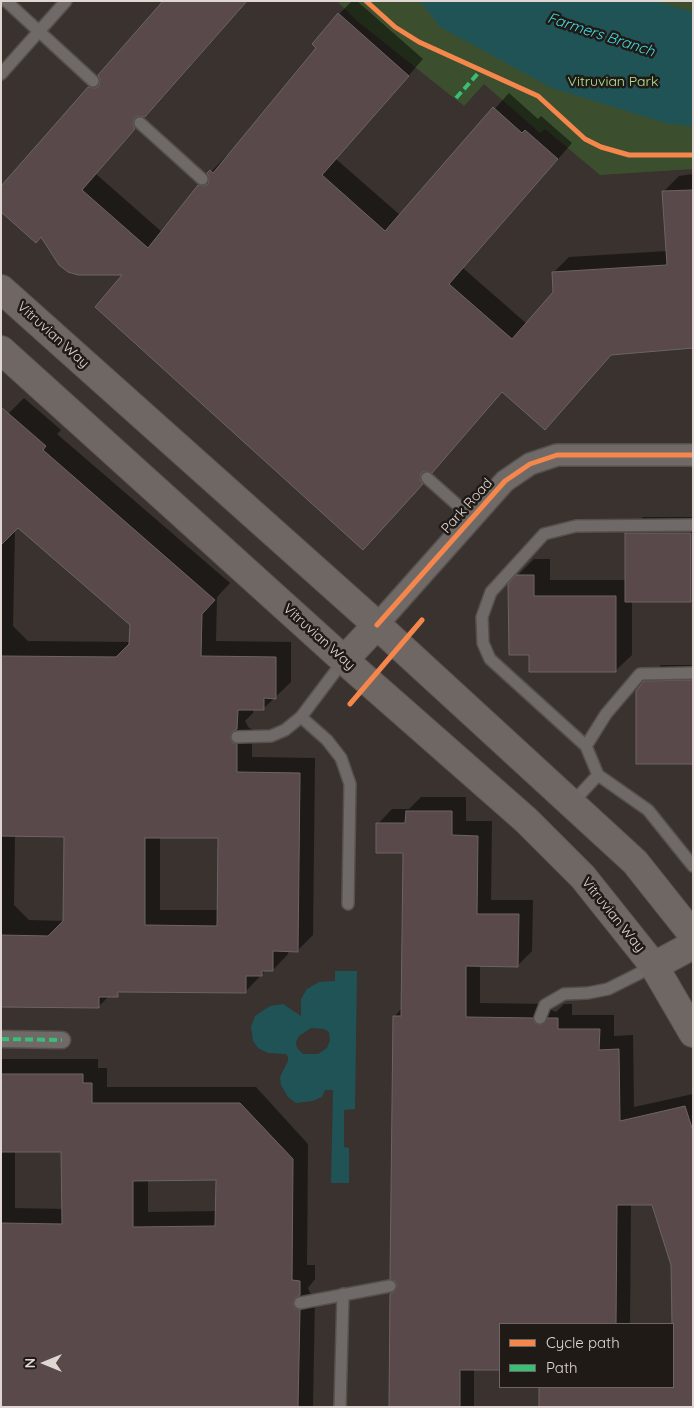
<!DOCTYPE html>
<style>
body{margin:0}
#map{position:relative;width:694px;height:1408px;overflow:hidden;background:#39322e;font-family:Quicksand,sans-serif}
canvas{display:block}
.frame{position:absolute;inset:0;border:2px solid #e0d7d2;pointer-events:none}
.legend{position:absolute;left:499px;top:1323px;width:175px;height:65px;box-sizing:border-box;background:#201a17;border:1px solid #6d6662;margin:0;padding:6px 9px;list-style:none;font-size:15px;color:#e0d7d2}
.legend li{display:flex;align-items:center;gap:10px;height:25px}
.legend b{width:25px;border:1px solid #6d6662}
.north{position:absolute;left:20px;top:1338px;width:50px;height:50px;-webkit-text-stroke:4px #201a17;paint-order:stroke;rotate:270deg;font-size:14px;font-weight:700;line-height:20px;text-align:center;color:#e0d7d2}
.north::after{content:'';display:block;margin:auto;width:18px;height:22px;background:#e0d7d2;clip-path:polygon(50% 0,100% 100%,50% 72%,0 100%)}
</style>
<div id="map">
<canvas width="694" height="1408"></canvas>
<div class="frame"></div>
<ul class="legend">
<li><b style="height:6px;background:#f5874c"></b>Cycle path</li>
<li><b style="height:6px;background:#3abd76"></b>Path</li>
</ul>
<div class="north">N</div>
</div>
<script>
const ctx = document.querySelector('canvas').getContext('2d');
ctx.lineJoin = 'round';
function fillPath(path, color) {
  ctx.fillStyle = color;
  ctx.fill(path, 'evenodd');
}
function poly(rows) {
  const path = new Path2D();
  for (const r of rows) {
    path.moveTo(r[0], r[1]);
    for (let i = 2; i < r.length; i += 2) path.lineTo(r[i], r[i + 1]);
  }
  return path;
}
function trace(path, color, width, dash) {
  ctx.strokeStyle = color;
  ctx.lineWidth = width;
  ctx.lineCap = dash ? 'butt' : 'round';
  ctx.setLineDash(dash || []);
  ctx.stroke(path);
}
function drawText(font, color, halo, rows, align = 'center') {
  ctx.font = font + ' Quicksand,sans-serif';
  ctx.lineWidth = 5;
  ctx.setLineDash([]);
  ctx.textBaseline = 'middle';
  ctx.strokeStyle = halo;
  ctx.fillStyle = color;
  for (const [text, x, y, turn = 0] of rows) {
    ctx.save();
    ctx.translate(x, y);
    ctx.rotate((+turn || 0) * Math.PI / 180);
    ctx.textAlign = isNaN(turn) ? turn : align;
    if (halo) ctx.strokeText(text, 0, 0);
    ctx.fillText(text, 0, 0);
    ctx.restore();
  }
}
fillPath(poly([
 [337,1,693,1,693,169,600,175,545,129,540,133,484,84,464,106,357,21]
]), '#3b4f2e');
fillPath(poly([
 [420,1,654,1,693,12,693,126,669,124,552,88,440,27],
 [335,971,357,971,355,1109,344,1110,344,1147,349,1148,349,1183,331,1183,333,1090,325,1090,322,1097,312,1101,296,1103,288,1097,281,1085,280,1077,288,1061,288,1057,286,1054,268,1053,258,1048,253,1041,251,1027,255,1016,270,1006,283,1004,301,1016,301,999,307,989,319,982,335,981],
 [311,1028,324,1029,329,1032,330,1040,327,1048,318,1054,303,1054,297,1048,296,1042,299,1036]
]), '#205356');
fillPath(poly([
 [164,1,247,1,96,174,162,232,209,174,227,155,228,157,318,48,339,14,352,1,357,1,423,59,336,159,400,215,509,93,538,119,541,116,572,143,463,268,527,324,554,292,553,273,569,257,667,251,663,192,679,176,693,174,693,348,612,353,503,391,378,533,125,274,69,271,89,88],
 [24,398,61,430,57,434,230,583,217,597,216,641,291,642,291,682,263,709,253,709,253,713,245,721,249,728,252,729,252,757,315,758,313,935,297,951,288,950,288,954,273,970,266,970,245,992,122,990,117,995,110,995,99,1006,1,1005,1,421],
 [18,527,132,625,130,642,28,641,13,626,15,530],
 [15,835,65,836,65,921,29,920,14,905],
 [160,837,220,837,219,910,160,910],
 [643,517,693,517,693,599,691,601,632,601,632,655,615,671,530,654,517,576,534,559,550,559,550,580,626,580,626,534],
 [661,665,693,665,693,763,644,682],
 [421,797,466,797,466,821,492,821,491,900,533,900,532,951,518,965,480,965,480,1003,547,1004,549,1009,556,1012,564,1004,572,1004,572,1015,614,1015,614,1036,633,1035,634,1107,693,1094,693,1407,541,1407,540,1387,673,1387,672,1265,653,1204,631,1204,630,1324,500,1324,500,1369,474,1369,474,1407,390,1407,392,1294,398,1288,394,1017,402,1008,404,852,378,824,392,809,409,809],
 [1,1059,98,1059,98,1068,107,1068,107,1087,256,1087,308,1144,307,1265,315,1265,315,1279,308,1288,310,1293,315,1295,313,1407,1,1407],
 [15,1151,62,1151,63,1209,15,1208],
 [148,1179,218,1179,217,1211,148,1212]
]), '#0007');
const building = poly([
 [163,1,247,1,145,117,138,116,134,118,133,125,135,129,82,190,148,248,198,185,204,186,208,184,209,177,207,173,210,170,213,173,316,48,312,44,338,13,409,76,322,175,385,231,493,107,522,133,525,130,558,159,449,284,512,339,553,292,552,272,667,265,662,191,693,190,693,348,611,355,545,430,502,392,432,473,425,471,421,473,420,480,423,484,363,550,95,307,122,275,78,275,68,272,59,265,41,237,36,243,1,212,1,186,88,87,95,88,99,86,100,79,98,75,163,1],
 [1,407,46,446,43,450,215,600,202,614,201,656,276,657,276,699,264,698,264,710,238,710,237,729,233,731,230,738,233,743,237,744,237,772,300,773,298,952,273,951,273,971,262,971,262,976,246,976,246,993,118,992,118,997,99,997,99,1008,1,1007,1,935,48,936,63,921,64,837,1,836,1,656,116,657,129,644,130,625,18,528,1,545,1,407],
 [145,838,218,838,217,926,145,925,145,838],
 [625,533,691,533,691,602,625,602,625,533],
 [516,575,534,575,534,596,616,596,616,672,529,672,529,655,509,655,508,584,516,575],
 [693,680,693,764,636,764,636,691,644,681,693,680],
 [406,811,452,811,452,835,478,836,477,914,519,914,518,967,466,966,466,1017,533,1018,535,1023,541,1025,548,1018,558,1018,558,1029,600,1029,599,1050,619,1049,620,1121,685,1106,693,1131,693,1407,539,1407,539,1387,673,1387,671,1265,652,1205,617,1205,616,1324,500,1324,500,1370,460,1370,460,1407,389,1407,390,1294,395,1291,397,1285,395,1281,390,1279,393,1016,401,1016,403,853,376,853,376,823,405,823,406,811],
 [1,1074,83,1074,83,1083,92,1083,92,1103,240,1103,293,1159,292,1280,300,1281,300,1295,295,1298,293,1304,295,1308,300,1310,298,1407,1,1407,1,1223,62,1224,61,1152,1,1152,1,1074],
 [216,1180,215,1226,133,1227,133,1181,216,1180]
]);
fillPath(building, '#59494b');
trace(building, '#6c6564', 1);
const service = poly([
 [6,1,93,81],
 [1,74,66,1],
 [140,123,202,179],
 [427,478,471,517],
 [693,525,576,526,544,534,491,592,482,617,483,643,490,659,586,746,598,775,648,810,693,866],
 [301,717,327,740,341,758,350,784,348,904],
 [237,737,271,736,285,730,301,717,344,660],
 [586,746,606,714,640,674,693,673],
 [572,803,598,775],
 [540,1018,545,1005,564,994,588,993,608,989,654,966],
 [300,1303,390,1286],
 [340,1407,343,1294]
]);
const pedestrian = poly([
 [1,1039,62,1040]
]);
const minor = poly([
 [377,625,505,481,530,464,557,455,693,455]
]);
const secondary = poly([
 [1,289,377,625,635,862,693,935],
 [1,350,344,660,526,820,583,877,654,966,693,1033],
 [344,660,377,625],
 [654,966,693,945]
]);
trace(service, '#56504c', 14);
trace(pedestrian, '#56504c', 19);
trace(minor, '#56504c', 24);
trace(secondary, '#56504c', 30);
trace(service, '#6f6a67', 11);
trace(pedestrian, '#6f6a67', 16);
trace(minor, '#6f6a67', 21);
trace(secondary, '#6f6764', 28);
trace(poly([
 [456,98,481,70],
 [1,1039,62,1040]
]), '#3abd76', 4, [8, 4]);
trace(poly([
 [366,1,395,27,419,42,538,96,585,139,601,147,629,155,693,155],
 [377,625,505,481,530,464,557,455,693,455],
 [350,704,422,620]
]), '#f5874c', 5);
drawText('14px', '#afe691', '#201a17', [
 ["Vitruvian Park",613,82]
]);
drawText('14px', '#e0d7d2', '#201a17', [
 ["Vitruvian Way",53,335,42],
 ["Park Road",467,506,-48],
 ["Vitruvian Way",319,637,42],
 ["Vitruvian Way",613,915,51]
]);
drawText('italic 15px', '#41dde7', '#201a17', [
 ["Farmers Branch",601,35,18]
]);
</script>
